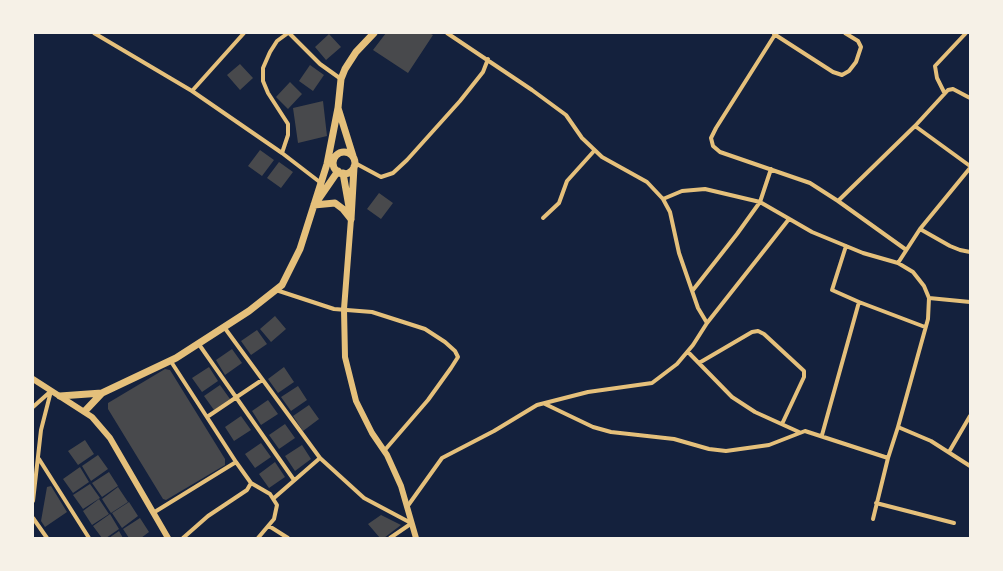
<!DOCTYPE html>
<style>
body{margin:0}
#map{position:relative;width:1003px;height:571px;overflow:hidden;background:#14213d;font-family:Raleway,sans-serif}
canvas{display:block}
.frame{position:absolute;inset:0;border:34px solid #f6f1e7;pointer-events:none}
</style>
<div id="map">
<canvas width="1003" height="571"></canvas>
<div class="frame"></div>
</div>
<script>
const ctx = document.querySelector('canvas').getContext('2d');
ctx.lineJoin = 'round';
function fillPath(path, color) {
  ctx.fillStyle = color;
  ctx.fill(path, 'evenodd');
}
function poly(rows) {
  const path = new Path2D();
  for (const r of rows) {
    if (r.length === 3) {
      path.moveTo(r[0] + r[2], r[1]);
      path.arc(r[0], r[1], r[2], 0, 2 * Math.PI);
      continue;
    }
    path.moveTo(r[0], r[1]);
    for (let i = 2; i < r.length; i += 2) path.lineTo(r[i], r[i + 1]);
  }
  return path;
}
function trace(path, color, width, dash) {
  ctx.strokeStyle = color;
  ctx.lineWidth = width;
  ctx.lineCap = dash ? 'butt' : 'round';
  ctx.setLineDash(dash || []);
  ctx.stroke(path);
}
fillPath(poly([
 [386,33,429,33,433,35,408,73,373,50],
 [329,34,341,47,326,60,315,47],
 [240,64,253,78,240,90,227,75],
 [310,65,324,75,313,91,299,81],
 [290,82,302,94,288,109,276,97],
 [323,101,327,136,298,143,293,108],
 [260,150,274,160,262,176,248,166],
 [279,162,293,172,281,188,267,178],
 [379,193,393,203,381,219,367,209],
 [275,316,286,329,271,342,260,329],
 [257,330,267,344,251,355,241,341],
 [232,349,242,363,225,375,216,360],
 [209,367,218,381,202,392,192,378],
 [284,367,294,382,278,393,268,379],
 [165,369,170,370,225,459,225,465,166,500,163,499,108,409,108,403],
 [220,385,230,399,214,410,204,396],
 [298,386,307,400,291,411,281,397],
 [268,400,278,414,261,425,252,411],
 [309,405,319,419,303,431,293,416],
 [241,416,251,430,234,441,225,427],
 [285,424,295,438,279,449,269,435],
 [85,440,94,454,78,465,68,451],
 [261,443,271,457,255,468,245,454],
 [302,445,311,459,295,471,285,456],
 [98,455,108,469,91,481,82,466],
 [275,462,285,477,269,488,259,474],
 [80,467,89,482,73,493,63,479],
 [109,472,118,486,102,497,92,483],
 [90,484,100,498,83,509,73,495],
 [51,486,67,512,45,527,41,521,47,487],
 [118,487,128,502,111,513,102,499],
 [99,499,109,514,92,525,83,511],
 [129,502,138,516,122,528,112,513],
 [110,514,119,529,106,538,102,538,93,526],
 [381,515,401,525,384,538,380,538,368,524],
 [140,518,149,532,141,538,129,538,123,529],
 [119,531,123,538,109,538]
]), '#48494c');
trace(poly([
 [94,33,192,91],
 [244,33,192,91,282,153],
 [288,33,277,41,270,52,263,68,263,81,268,93,288,124,288,135,282,153,321,183],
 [289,33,320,64,341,79],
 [776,33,716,128,711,138,713,146,720,152,810,183,838,201,905,249],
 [774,34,833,72,842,75,849,71,856,62,861,47,858,41,845,33],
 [944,92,937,78,935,66,966,33],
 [915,126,948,90,953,89,970,98],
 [355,163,381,177,393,173,407,160,460,101,483,72,488,59],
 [663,199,682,191,705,189,760,202,771,169],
 [838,201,915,126,970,166],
 [543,218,559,203,567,181,594,151],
 [920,229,950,246,960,250,970,252],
 [846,246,832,290,859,302],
 [276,290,334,309,372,312,425,329,445,342,455,351,458,357,451,368,428,400,384,451],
 [693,290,737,234,760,202,812,232,863,253,898,263],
 [929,298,970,302],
 [707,323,789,219],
 [224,327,320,458,364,498,411,523],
 [198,343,294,480],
 [688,352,732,397,755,412,799,432],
 [699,363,752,332,758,331,764,334,804,371,804,377,782,424],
 [545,404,593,427,611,432,674,439,709,449,726,451,769,445,805,431,888,458,898,427,931,441,970,466],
 [33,407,51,391],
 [207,417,262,380],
 [898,427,928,319,929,298,924,286,913,272,898,263,920,229,970,168],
 [822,435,859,302,925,327],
 [949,452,970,416],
 [39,459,89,538],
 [251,483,270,494,277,505,274,519,258,538],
 [274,498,320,458],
 [33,501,41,430,51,391],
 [876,503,954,523],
 [407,507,442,458,494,431,537,405,588,392,652,383,677,364,693,345,707,323,698,308,679,253,670,212,663,199,647,182,602,157,582,138,566,115,532,90,447,33],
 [153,513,236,462,170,360],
 [33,518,47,538],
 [873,519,888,458],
 [269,526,288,538],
 [183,538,208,516,247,490,251,483,236,462],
 [390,538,412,523]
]), '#e5c07b', 4);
trace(poly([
 [351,219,344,309,345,357,356,401,372,433,387,455,401,486,416,538],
 [33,379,92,417,110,438,168,538]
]), '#e5c07b', 6);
trace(poly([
 [344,163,11],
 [353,156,338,108,341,79,345,69,356,52,374,33],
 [343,173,349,207],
 [318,200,338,171],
 [314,205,335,203,343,209,351,219],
 [351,219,354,167],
 [60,396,102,393],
 [85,411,102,393,176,358,249,311,282,285,300,249,327,164,338,108]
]), '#e5c07b', 7);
</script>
